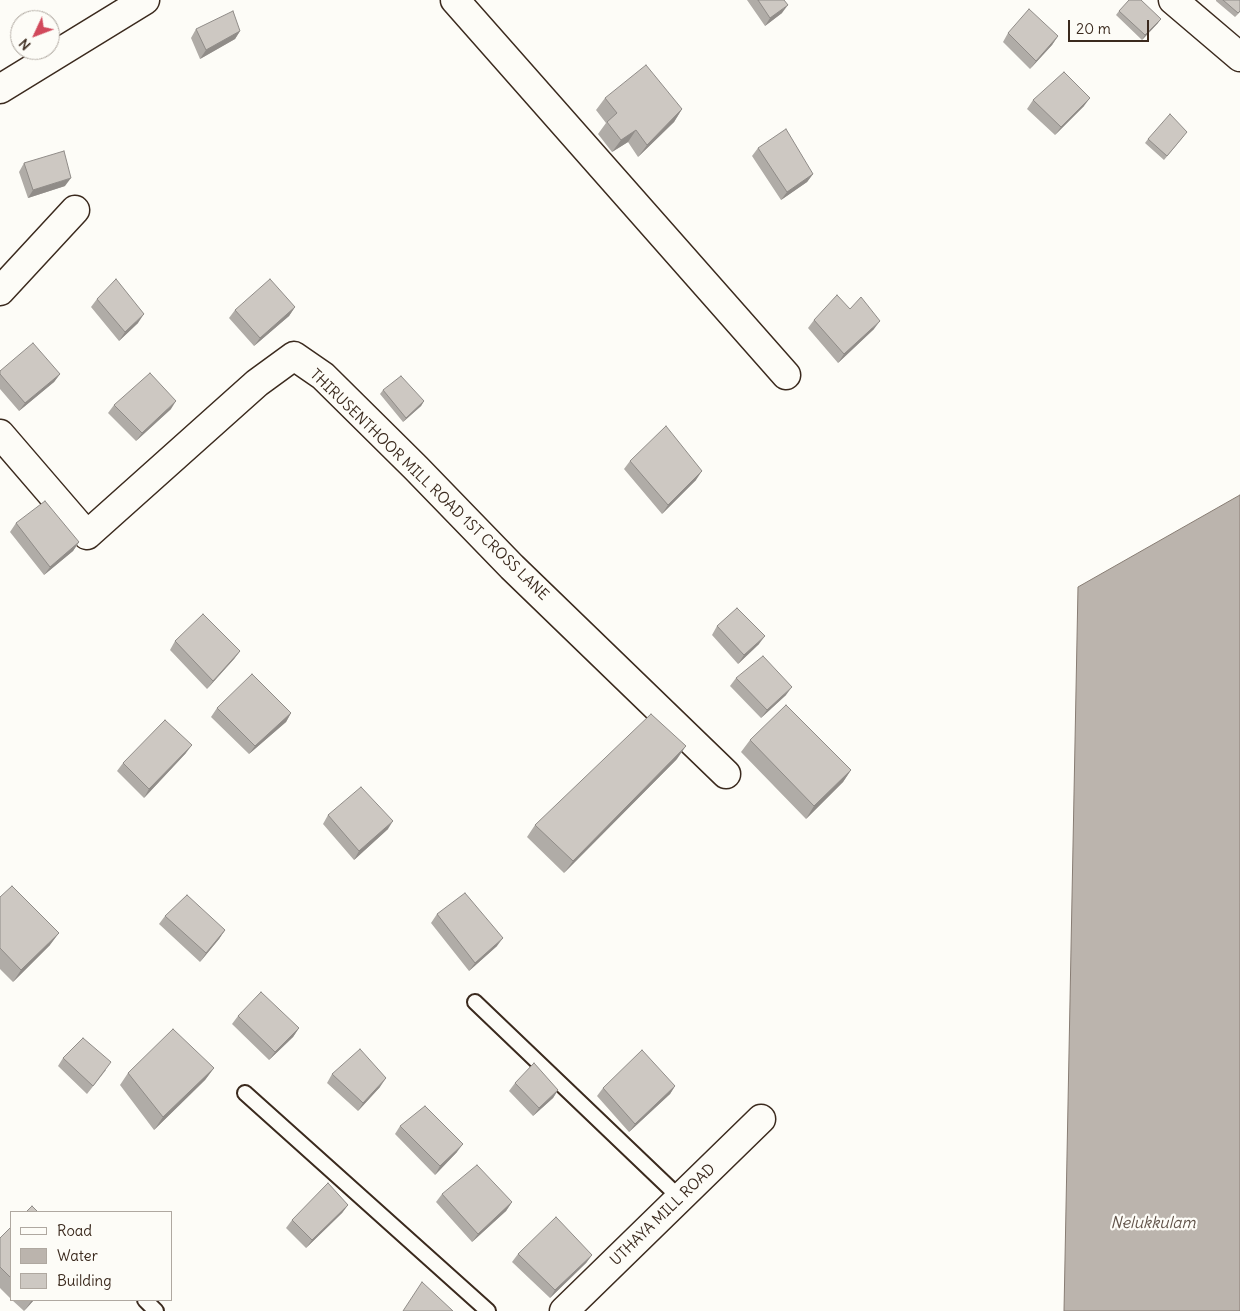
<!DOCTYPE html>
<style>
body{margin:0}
#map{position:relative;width:1240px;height:1311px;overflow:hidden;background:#fdfcf7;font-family:Delius,sans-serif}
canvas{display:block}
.legend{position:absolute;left:10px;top:1211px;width:162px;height:90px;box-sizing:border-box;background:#fdfcf7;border:1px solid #afa8a0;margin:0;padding:6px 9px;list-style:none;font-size:15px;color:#3b2a1e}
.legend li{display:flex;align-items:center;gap:10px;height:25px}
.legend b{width:25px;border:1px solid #afa8a0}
.north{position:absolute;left:10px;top:10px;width:50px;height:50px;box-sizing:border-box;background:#fdfcf7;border:1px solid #afa8a0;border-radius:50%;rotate:227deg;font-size:14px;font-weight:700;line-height:20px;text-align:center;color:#3b2a1e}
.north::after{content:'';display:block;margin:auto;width:18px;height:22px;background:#d1495b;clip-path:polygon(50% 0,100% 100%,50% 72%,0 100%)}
.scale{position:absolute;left:1068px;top:20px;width:81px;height:22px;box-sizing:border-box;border:2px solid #3b2a1e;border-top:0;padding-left:6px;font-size:15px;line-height:18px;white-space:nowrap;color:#3b2a1e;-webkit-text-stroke:4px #fdfcf7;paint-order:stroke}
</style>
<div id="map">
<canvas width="1240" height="1311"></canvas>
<ul class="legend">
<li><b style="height:6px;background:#fdfcf7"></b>Road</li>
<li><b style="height:14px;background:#bbb4ad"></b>Water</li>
<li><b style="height:14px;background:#cdc8c2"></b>Building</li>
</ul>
<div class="north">N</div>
<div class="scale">20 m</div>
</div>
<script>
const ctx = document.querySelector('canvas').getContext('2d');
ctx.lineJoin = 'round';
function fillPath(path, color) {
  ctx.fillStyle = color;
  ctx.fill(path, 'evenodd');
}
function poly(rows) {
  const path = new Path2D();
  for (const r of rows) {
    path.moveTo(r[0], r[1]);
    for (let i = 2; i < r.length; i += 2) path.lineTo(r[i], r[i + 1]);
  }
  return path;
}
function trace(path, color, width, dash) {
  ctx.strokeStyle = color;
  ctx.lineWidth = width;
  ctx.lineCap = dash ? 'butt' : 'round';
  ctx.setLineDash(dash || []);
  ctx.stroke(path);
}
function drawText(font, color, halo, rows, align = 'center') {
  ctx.font = font + ' Delius,sans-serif';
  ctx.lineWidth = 4.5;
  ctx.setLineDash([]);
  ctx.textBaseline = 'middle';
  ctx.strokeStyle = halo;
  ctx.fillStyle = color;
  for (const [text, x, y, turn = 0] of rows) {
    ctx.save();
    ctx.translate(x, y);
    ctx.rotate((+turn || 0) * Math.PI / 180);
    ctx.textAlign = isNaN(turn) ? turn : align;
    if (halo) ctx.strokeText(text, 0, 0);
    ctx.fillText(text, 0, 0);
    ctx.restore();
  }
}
const water = poly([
 [1240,495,1240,1311,1064,1311,1078,587,1240,495]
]);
fillPath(water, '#bbb4ad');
trace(water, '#887d74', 1);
const service = poly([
 [475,1002,680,1198],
 [245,1093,488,1311],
 [145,1300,156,1311]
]);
const minor = poly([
 [455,0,786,375],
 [1173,0,1240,57],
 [0,89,145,0],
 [0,291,75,210],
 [0,434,87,535,257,383,294,356,323,376,416,468,512,567,726,774],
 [564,1311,761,1119]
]);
trace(service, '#3b2a1e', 18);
trace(minor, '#3b2a1e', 31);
trace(service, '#fdfcf7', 14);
trace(minor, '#fdfcf7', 28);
fillPath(poly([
 [747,0,784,0,782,13,765,26],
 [1216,0,1240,0,1240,12,1235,17,1216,1],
 [1119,11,1158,23,1142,40,1116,15],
 [196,29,240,31,235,39,200,59,191,38],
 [1008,33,1058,36,1052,45,1030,69,1003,42],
 [605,98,682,109,674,122,638,157,628,142,612,152,598,134,606,123,596,110],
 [1033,100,1084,106,1055,135,1027,109],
 [1184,136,1164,160,1145,143,1148,139],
 [758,148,813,174,807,182,781,200,752,156],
 [24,163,65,186,28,198,19,172],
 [97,299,138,323,119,341,91,307],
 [295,307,289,316,254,346,229,318,235,310],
 [850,309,874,329,838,363,808,328,814,320],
 [0,371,60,374,54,382,19,411,0,389],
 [383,390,424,401,421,406,403,422,380,394],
 [114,405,171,409,136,441,108,413],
 [630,461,696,480,662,514,624,469],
 [16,523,79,542,73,551,44,575,10,532],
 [717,626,759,644,738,664,712,635],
 [175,641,240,651,234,659,207,689,170,650],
 [736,678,786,695,761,718,730,686],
 [217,708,291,713,286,722,249,754,211,717],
 [750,740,851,770,843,782,806,819,741,752],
 [186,753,144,798,117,771,123,763],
 [677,759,564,873,527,837,535,825],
 [328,815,388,829,354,860,323,824],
 [0,897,50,945,13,982,0,969],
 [437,914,497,946,469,971,431,923],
 [165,916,225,930,219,939,200,962,159,924],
 [238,1016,299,1028,293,1037,269,1060,232,1024],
 [63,1058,106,1070,87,1094,58,1066],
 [214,1068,205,1080,154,1130,120,1085,128,1073],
 [332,1074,380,1087,358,1111,327,1083],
 [515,1083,558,1090,553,1098,533,1116,509,1091],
 [675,1086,670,1094,629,1132,597,1096,603,1088],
 [400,1126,457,1152,435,1175,395,1134],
 [442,1194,512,1202,506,1211,472,1242,436,1202],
 [348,1205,342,1213,306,1248,286,1228,292,1220],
 [11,1227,11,1299,0,1288,0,1238],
 [518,1254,592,1255,586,1263,550,1298,512,1262],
 [12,1300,34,1300,24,1311]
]), '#b0aca7');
fillPath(poly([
 [788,5,782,13,765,26,770,18],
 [1161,19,1158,23,1142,40,1145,35],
 [240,31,235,39,200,59,206,50],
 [1058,36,1052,45,1030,69,1036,61],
 [1090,98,1084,106,1055,135,1061,127],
 [682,109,674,122,638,157,647,145],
 [636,130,628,142,612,152,621,140],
 [813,174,807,182,781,200,787,192],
 [71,178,65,186,28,198,33,190],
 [295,307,289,316,254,346,260,338],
 [144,314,138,323,119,341,125,332],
 [880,321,874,329,838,363,844,354],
 [60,374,54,382,19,411,25,403],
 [176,401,171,409,136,441,142,433],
 [424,401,421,406,403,422,406,418],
 [702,471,696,480,662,514,668,505],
 [79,542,73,551,44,575,50,567],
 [765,636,759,644,738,664,744,655],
 [240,651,234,659,207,689,213,681],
 [792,687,786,695,761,718,767,710],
 [291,713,286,722,249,754,255,746],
 [192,745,186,753,144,798,149,789],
 [686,746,677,759,564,873,573,861],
 [851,770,843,782,806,819,814,806],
 [393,821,388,829,354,860,359,851],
 [225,930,219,939,200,962,206,953],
 [59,933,50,945,13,982,21,970],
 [503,938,497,946,469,971,475,963],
 [299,1028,293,1037,269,1060,275,1052],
 [214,1068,205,1080,154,1130,163,1117],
 [386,1078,380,1087,358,1111,363,1103],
 [675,1086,670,1094,629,1132,635,1124],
 [558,1090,553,1098,533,1116,539,1108],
 [463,1144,457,1152,435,1175,440,1166],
 [512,1202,506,1211,472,1242,478,1234],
 [348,1205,342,1213,306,1248,312,1240],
 [592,1255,586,1263,550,1298,555,1290],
 [32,1300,34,1300,24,1311]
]), '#908c88');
const building = poly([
 [758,0,784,0,788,5,770,18,758,0],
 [1129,0,1141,0,1161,19,1145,35,1119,11,1129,0],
 [1223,0,1240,0,1240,11,1238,13,1223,0],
 [1029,9,1058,36,1036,61,1008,33,1029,9],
 [233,11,240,31,206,50,196,29,233,11],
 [646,65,682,109,647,145,636,130,621,140,607,122,617,113,605,98,646,65],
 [1064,72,1090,98,1061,127,1033,100,1064,72],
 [1170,114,1187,132,1167,156,1148,139,1170,114],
 [786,129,813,174,787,192,758,148,786,129],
 [64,151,71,178,33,190,24,163,64,151],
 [116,279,144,314,125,332,97,299,116,279],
 [270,279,295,307,260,338,235,310,270,279],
 [837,295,850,309,861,297,880,321,844,354,814,320,837,295],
 [33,343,60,374,25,403,0,374,0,371,33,343],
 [150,373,176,401,142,433,114,405,150,373],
 [401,376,424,401,406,418,383,390,401,376],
 [666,426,702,471,668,505,630,461,666,426],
 [45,501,79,542,50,567,16,523,45,501],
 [737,608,765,636,744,655,717,626,737,608],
 [203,614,240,651,213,681,175,641,203,614],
 [763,656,792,687,767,710,736,678,763,656],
 [252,674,291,713,255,746,217,708,252,674],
 [786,705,851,770,814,806,750,740,786,705],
 [651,714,686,746,573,861,535,825,651,714],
 [165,720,192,745,149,789,123,763,165,720],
 [361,787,393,821,359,851,328,815,361,787],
 [12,886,59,933,21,970,0,948,0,897,12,886],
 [465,893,503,938,475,963,437,914,465,893],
 [187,895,225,930,206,953,165,916,187,895],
 [261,992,299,1028,275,1052,238,1016,261,992],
 [173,1029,214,1068,163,1117,128,1073,173,1029],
 [83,1038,111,1062,93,1086,63,1058,83,1038],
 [360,1049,386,1078,363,1103,332,1074,360,1049],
 [642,1050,675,1086,635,1124,603,1088,642,1050],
 [534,1063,558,1090,539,1108,515,1083,534,1063],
 [425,1106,463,1144,440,1166,400,1126,425,1106],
 [477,1165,512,1202,478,1234,442,1194,477,1165],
 [328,1183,348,1205,312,1240,292,1220,328,1183],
 [32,1206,38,1212,26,1212,32,1206],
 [556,1217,592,1255,555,1290,518,1254,556,1217],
 [11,1227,11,1278,0,1267,0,1238,11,1227],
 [422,1282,453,1311,403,1311,422,1282]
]);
fillPath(building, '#cdc8c2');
trace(building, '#908c88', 1);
drawText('15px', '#3b2a1e', '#fdfcf7', [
 ["THIRUSENTHOOR MILL ROAD 1ST CROSS LANE",429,485,44],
 ["UTHAYA MILL ROAD",663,1215,-44]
]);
drawText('italic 16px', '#615349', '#fdfcf7', [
 ["Nelukkulam",1153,1223]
]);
</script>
